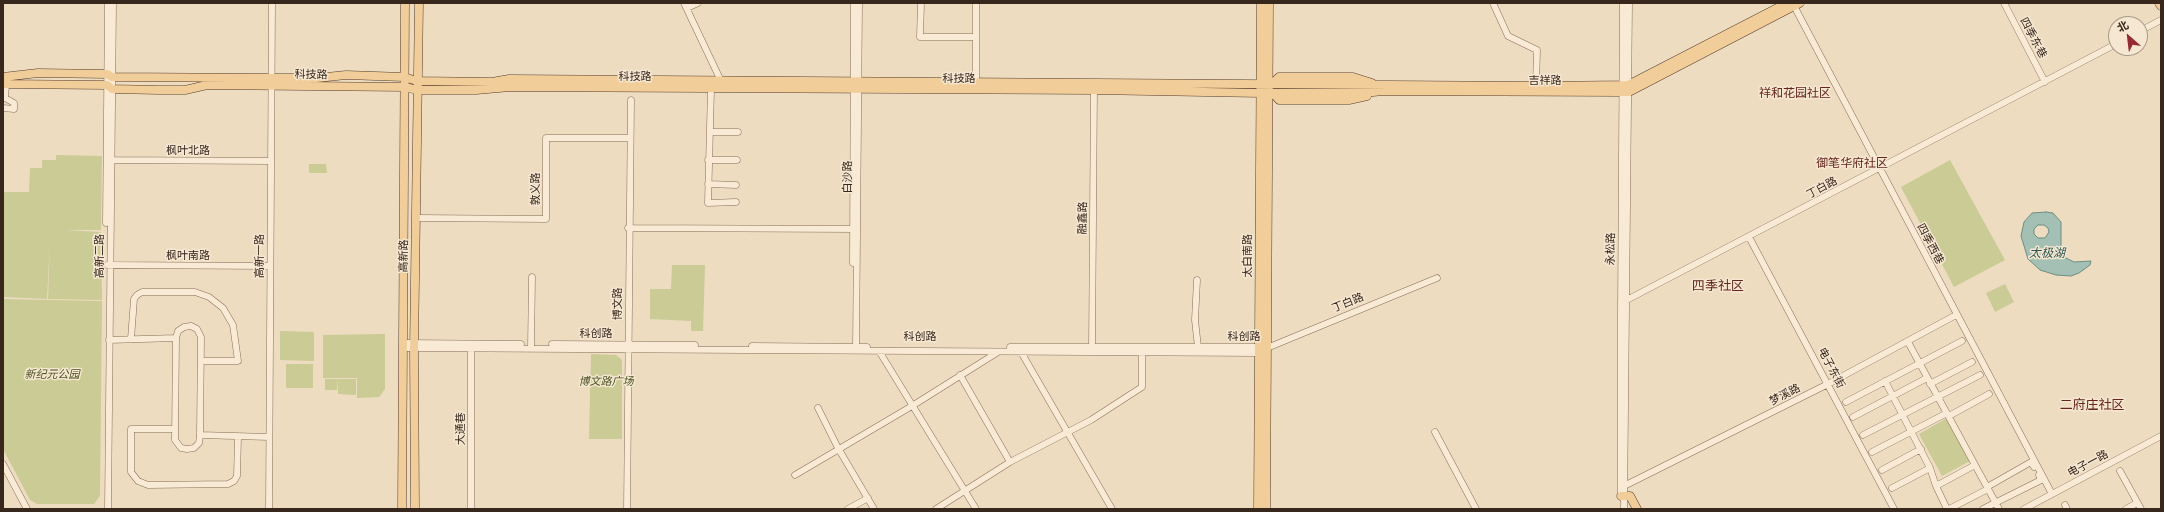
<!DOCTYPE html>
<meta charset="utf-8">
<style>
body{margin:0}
#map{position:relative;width:2164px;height:512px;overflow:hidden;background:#eedcc1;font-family:Merriweather,"Noto Sans SC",serif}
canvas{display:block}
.frame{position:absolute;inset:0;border:4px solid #37271d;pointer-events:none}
.north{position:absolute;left:2108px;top:16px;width:40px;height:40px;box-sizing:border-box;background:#f5e7d1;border:1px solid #a99a89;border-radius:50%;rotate:332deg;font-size:11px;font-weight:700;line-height:16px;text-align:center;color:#37271d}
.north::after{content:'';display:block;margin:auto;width:14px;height:18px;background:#962934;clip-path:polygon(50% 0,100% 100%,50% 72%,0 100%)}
</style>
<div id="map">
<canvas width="2164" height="512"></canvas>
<div class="frame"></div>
<div class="north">北</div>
</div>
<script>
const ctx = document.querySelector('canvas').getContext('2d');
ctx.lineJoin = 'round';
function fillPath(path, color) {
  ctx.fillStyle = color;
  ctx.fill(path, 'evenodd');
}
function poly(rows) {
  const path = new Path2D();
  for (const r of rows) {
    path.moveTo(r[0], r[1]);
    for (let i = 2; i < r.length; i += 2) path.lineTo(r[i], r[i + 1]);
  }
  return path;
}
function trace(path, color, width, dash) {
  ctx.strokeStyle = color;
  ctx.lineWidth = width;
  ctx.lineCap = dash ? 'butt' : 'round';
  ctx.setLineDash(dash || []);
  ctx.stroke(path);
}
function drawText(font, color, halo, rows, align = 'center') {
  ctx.font = font + ' Merriweather,"Noto Sans SC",serif';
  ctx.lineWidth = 3;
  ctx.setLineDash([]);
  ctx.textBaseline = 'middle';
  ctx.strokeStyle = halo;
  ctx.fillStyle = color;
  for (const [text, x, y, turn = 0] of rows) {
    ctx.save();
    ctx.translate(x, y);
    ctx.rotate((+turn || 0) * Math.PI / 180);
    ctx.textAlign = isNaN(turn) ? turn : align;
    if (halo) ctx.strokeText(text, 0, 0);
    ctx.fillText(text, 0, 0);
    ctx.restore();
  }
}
fillPath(poly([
 [56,155,102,156,101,230,65,230,101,232,102,300,48,299,50,241,47,299,3,297,3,192,29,192,30,168,42,168,42,160,56,160],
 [1950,160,2005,260,1954,287,1901,187],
 [309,164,326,164,327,173,309,173],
 [672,265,705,265,703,331,691,331,691,321,650,319,650,289,671,289],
 [2005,284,2014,302,1995,312,1986,293],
 [3,299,102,301,100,496,94,504,37,504,30,500,3,449],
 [280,331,314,332,314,361,280,360],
 [385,334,385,389,379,397,357,398,357,378,323,378,323,335],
 [591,354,616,355,622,360,622,439,589,439],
 [286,364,301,364,301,379,301,364,313,364,313,388,286,388],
 [325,379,338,379,337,390,325,390],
 [338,379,356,379,356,395,338,394],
 [1947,418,1970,461,1942,476,1919,434]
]), '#cacb95');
const water = poly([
 [2046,212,2053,213,2061,222,2061,246,2064,257,2074,262,2091,261,2090,265,2079,273,2071,276,2056,275,2040,270,2028,259,2021,236,2024,222,2032,213,2046,212],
 [2038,225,2044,225,2048,228,2049,232,2045,238,2038,238,2034,234,2034,229,2038,225]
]);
fillPath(water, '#a4c0b5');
trace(water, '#6b8e82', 1);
const minor = poly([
 [684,3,721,81],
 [921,3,920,37,976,37],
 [1493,3,1508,36,1537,50,1536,86],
 [2004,3,2045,82],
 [1793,4,2052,494],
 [687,8,698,3],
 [2140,31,2161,20],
 [976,83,976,3],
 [711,89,708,203,736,202],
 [3,108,14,109,14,103,5,98,6,84],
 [710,132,738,132],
 [108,160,270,161],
 [708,160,737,160],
 [708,184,736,185],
 [416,218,546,219,546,138,630,138],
 [106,223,108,3],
 [628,228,856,229],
 [1749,237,1894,509],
 [853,263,854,3],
 [107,265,270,266],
 [1197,280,1195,320,1198,347],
 [1621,303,2116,44],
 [191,326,197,329,201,337,200,435,199,443,194,448,187,449,181,448,175,440,176,338,178,331,184,327,191,326],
 [131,339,134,299,137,295,142,292,195,292,209,297,223,308,233,325,238,361,201,361],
 [109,340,176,338],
 [1908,342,1999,509],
 [403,343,521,344],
 [552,344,695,345],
 [752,346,867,347],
 [1010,347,1263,347],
 [403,348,1259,353,1267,348,1437,278],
 [531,348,532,277],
 [856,349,859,3],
 [1092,350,1094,86],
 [879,351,976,509],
 [1021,352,1112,509],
 [960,375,1010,462],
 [1885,381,1930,468,1936,486],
 [1930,384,1972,362],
 [1846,402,1962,341],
 [818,408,838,448,874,509],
 [1949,416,1989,394],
 [1853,417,1927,378],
 [175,429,131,429,131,472,138,481,148,485,228,484,234,481,237,476,238,437],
 [1435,432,1476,509],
 [200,435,269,437],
 [1863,435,1980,375],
 [1872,452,1947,413],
 [3,464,27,509],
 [1882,470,1921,449],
 [2120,471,2141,509],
 [795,475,912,406,998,352],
 [1622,487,1828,384,1956,315],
 [1987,487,2031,462,2034,467],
 [1892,488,1930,468],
 [1623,499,1621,492,1621,312,1623,3],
 [2065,505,2067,509],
 [108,509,113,3],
 [269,509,272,3],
 [471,509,471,348],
 [627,509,631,100],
 [848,509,868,498],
 [936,509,1010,462,1091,420,1142,387,1142,353],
 [1624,509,1629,3],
 [1947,509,1936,486,1975,465],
 [1949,509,1988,489],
 [1983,509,2041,480,2039,475],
 [2024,509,2161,436],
 [2126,509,2137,503]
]);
const major = poly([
 [2159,3,2161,6],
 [3,77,38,73,107,74,112,77,271,78,317,78,346,75,404,77,417,81,492,82,509,79,1536,86,1628,85,1787,3],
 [3,84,107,85,112,89,159,90,185,90,207,85,405,87,417,90,476,90,510,87,1094,90,1260,93,1363,93,1383,91,1621,92,1629,92,1800,3],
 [1272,84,1279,77,1353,77,1372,83],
 [1273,93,1279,100,1349,100,1367,96],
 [1621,496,1630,496,1637,509],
 [402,509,405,3],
 [415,509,414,348,419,3],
 [1258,509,1261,3],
 [1266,509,1269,3]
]);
trace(minor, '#876d59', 7);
trace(major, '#553c2d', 9);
trace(minor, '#f8ead4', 6);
trace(major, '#f1ce99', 8);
drawText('11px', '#37271d', '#f5e7d1', [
 ["四季东巷",2033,38,62],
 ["科技路",311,75,1],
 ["科技路",635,77],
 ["科技路",959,79],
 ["吉祥路",1545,81],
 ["枫叶北路",188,151],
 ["白沙路",848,177,-90],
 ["丁白路",1822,188,-28],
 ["敦义路",536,189,-90],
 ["融鑫路",1083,218,-89],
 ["四季西巷",1930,244,62],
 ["永松路",1611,249,-89],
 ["高新二路",100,256,-90],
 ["枫叶南路",188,256],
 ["高新一路",260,256,-90],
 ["高新路",404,256,-89],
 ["太白南路",1248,256,-90],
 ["丁白路",1348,303,-22],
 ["博文路",618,304,-90],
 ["科创路",596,334],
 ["科创路",920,337],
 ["科创路",1244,337],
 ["电子东街",1831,368,62],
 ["梦溪路",1785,395,-27],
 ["大通巷",461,429,-90],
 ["电子一路",2088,464,-28]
]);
drawText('italic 11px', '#4b5324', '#f5e7d1', [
 ["新纪元公园",52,375],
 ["博文路广场",606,382]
]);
drawText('12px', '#63251d', '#f5e7d1', [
 ["祥和花园社区",1795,94],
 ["御笔华府社区",1852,164]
]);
drawText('italic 12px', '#2c5750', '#f5e7d1', [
 ["太极湖",2047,254]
]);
drawText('13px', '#63251d', '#f5e7d1', [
 ["四季社区",1718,286],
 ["二府庄社区",2092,405]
]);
</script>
